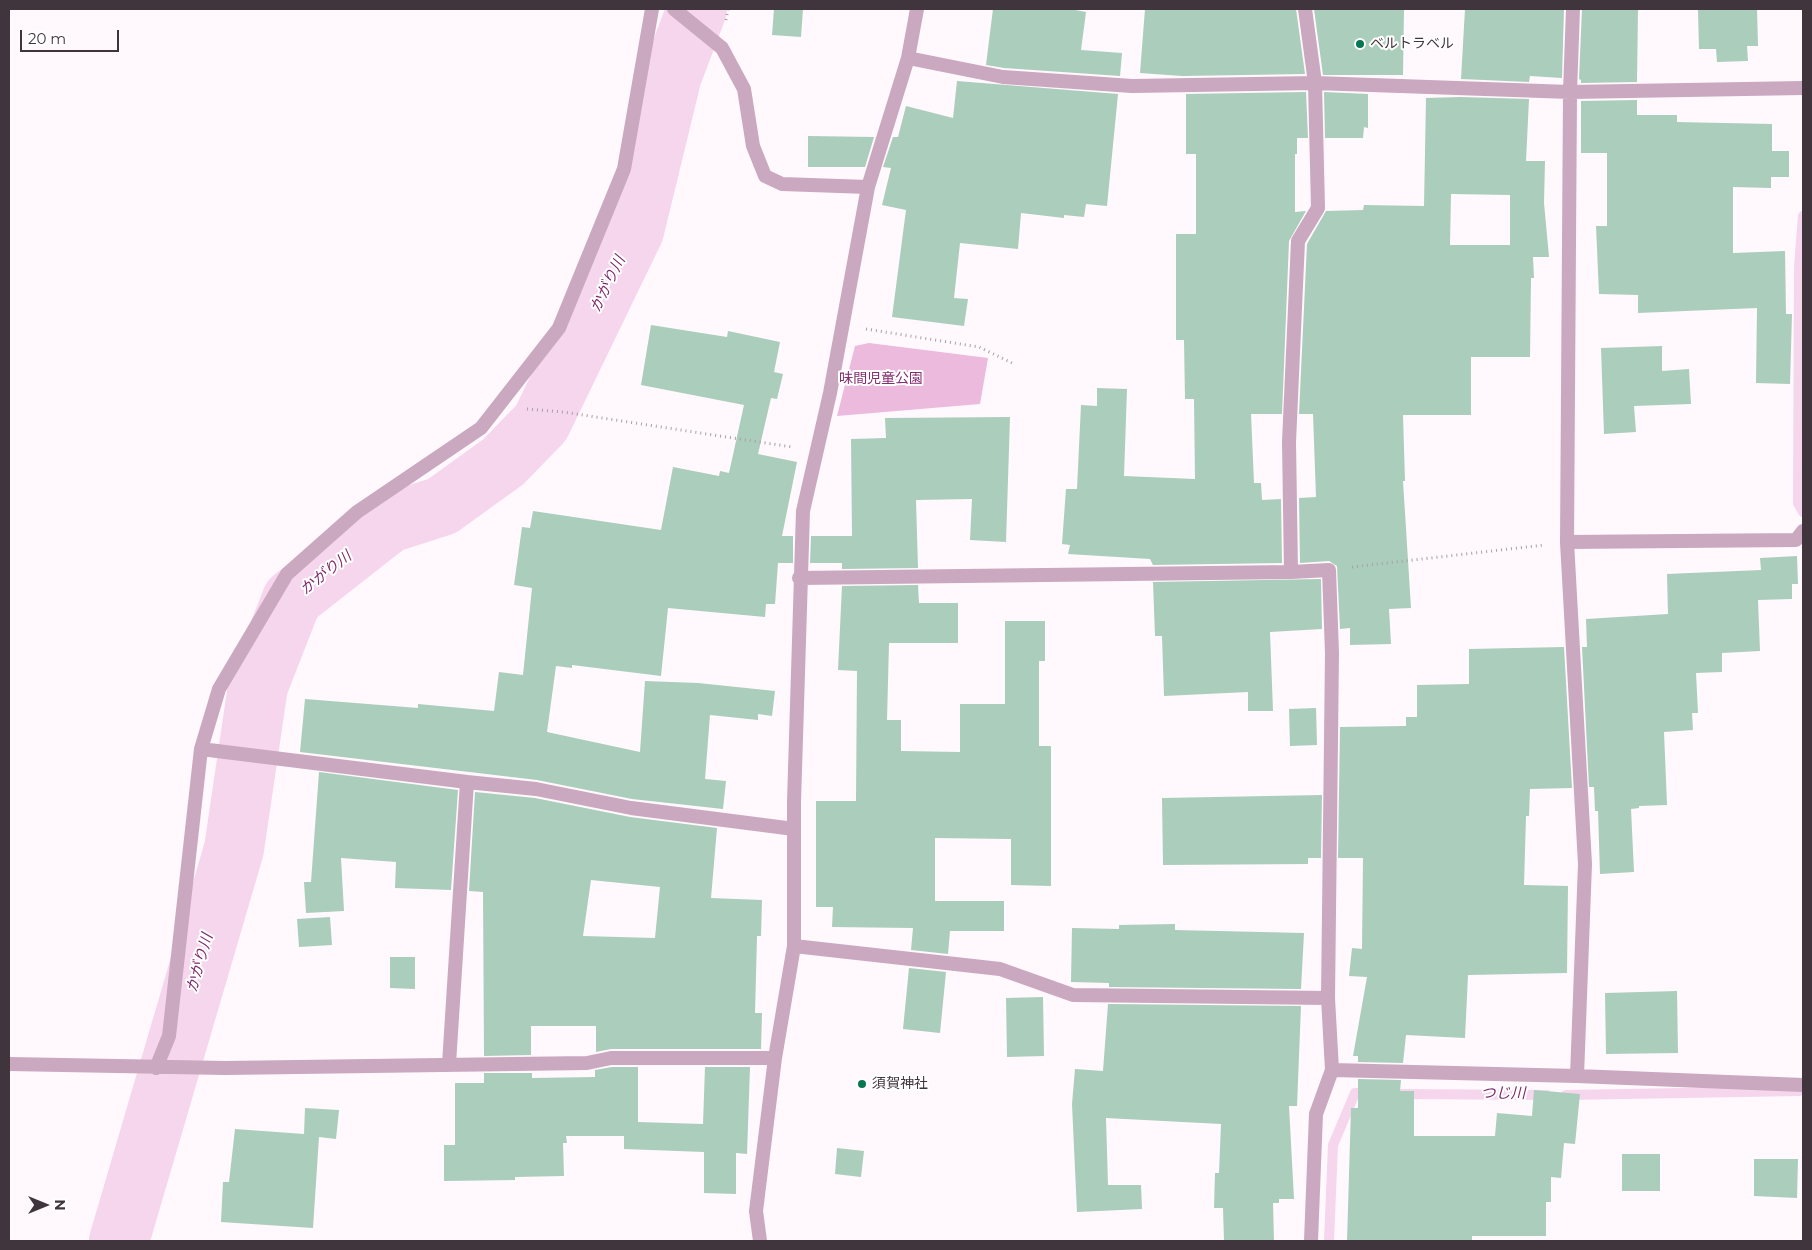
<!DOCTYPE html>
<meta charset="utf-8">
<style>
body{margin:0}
#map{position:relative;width:1812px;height:1250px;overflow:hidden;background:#fff8fd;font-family:Montserrat,sans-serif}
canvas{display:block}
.frame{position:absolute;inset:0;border:10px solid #41353d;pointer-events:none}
.north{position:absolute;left:20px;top:1180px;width:50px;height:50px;-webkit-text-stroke:4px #fff;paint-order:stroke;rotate:90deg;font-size:14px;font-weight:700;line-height:20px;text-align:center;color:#41353d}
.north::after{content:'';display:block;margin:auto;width:18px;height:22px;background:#41353d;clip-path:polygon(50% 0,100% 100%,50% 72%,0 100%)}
.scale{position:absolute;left:20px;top:30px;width:99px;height:22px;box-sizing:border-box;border:2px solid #41353d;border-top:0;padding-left:6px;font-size:15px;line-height:18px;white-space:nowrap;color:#41353d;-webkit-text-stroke:4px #fff;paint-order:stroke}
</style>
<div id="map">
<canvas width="1812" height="1250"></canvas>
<div class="frame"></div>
<div class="north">N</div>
<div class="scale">20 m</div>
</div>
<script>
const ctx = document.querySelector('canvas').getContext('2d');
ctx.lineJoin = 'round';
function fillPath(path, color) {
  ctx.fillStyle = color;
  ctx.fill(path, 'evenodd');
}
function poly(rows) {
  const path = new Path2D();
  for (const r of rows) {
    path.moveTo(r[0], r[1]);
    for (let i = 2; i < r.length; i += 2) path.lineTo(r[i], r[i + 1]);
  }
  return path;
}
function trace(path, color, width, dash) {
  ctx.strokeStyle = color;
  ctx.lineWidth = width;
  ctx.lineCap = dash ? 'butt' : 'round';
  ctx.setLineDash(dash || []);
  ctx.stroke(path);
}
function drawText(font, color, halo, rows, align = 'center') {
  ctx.font = font + ' Montserrat,"Noto Sans JP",sans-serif';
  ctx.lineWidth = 4;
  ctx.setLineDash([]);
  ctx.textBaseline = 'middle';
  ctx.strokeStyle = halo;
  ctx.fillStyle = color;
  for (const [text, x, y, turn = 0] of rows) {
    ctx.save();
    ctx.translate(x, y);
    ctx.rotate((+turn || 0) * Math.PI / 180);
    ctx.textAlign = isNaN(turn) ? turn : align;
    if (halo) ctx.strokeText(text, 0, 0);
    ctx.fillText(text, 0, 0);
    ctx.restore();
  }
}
fillPath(poly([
 [869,343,988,358,980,404,837,416,855,346]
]), '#ecbadd');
trace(poly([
 [1803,216,1799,267,1798,503,1803,512],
 [1401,1094,1547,1095],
 [1566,1095,1799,1091],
 [1329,1241,1333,1145,1355,1093,1372,1093]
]), '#f6d6ec', 10);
trace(poly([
 [119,1241,234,849,258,686,292,599,389,523,442,506,503,462,541,423,634,231,672,75,697,9]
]), '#f6d6ec', 60);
fillPath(poly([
 [774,9,803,9,801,37,772,35],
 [993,9,1070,9,1086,12,1081,50,1122,53,1120,76,1004,68,986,65],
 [1145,9,1296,9,1305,74,1182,76,1140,73],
 [1314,9,1404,9,1403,75,1323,75],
 [1465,9,1564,9,1562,78,1530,76,1529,82,1461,79],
 [1582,9,1638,9,1637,82,1581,83,1581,80,1579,79],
 [1698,9,1757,9,1758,46,1747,46,1748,61,1717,62,1716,49,1699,49],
 [957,81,1118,94,1107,206,1086,204,1084,217,1064,215,1064,218,1021,213,1018,249,960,243,954,298,968,299,964,326,892,317,906,210,882,205,891,168,883,167,893,137,898,137,906,106,953,118],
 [1306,92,1308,138,1297,138,1297,154,1295,154,1295,212,1306,211,1289,241,1282,414,1251,414,1254,483,1261,483,1262,500,1281,499,1282,563,1153,565,1150,559,1068,554,1070,545,1062,544,1066,489,1077,489,1081,405,1097,406,1097,388,1127,389,1124,476,1195,479,1194,399,1185,399,1184,340,1176,340,1176,234,1196,234,1196,154,1186,154,1186,94],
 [1324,92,1368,94,1368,128,1364,127,1363,138,1325,138],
 [1460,97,1529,99,1526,161,1545,161,1544,203,1549,257,1533,257,1534,278,1531,278,1530,357,1471,357,1471,415,1403,415,1405,481,1403,481,1411,608,1389,609,1391,644,1350,645,1350,628,1340,629,1337,566,1329,561,1300,563,1299,498,1316,497,1313,414,1299,414,1307,244,1326,211,1363,210,1364,205,1424,206,1426,98],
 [1451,194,1510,195,1510,245,1450,245],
 [1637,100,1637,115,1677,115,1677,122,1772,124,1772,151,1789,151,1789,177,1771,177,1771,188,1733,187,1733,253,1785,251,1786,314,1792,314,1790,384,1756,383,1757,308,1638,313,1638,295,1599,294,1596,226,1607,226,1607,153,1581,153,1581,101],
 [808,136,874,137,865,167,808,167],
 [651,325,727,337,728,331,780,342,774,372,783,374,777,399,771,398,758,454,797,462,782,536,793,536,793,563,778,563,775,604,766,604,765,617,668,608,661,676,572,665,572,668,556,666,547,732,640,752,645,681,698,683,775,691,772,716,758,714,758,720,710,715,705,779,726,781,723,809,632,799,537,780,300,752,305,699,418,708,418,704,494,711,499,672,523,675,532,588,514,585,522,527,530,528,533,511,661,530,673,467,719,476,720,471,729,473,744,405,641,385],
 [1662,346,1662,371,1689,369,1691,404,1634,406,1636,432,1604,434,1601,348],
 [1010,417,1006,542,970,540,972,499,916,500,918,568,842,569,842,563,810,563,811,536,852,536,851,439,886,438,885,418],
 [1797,556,1798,584,1792,584,1792,599,1758,600,1760,651,1722,653,1722,672,1696,673,1698,713,1692,713,1693,730,1664,732,1667,805,1639,806,1639,808,1631,809,1634,872,1600,874,1598,811,1595,811,1594,787,1589,787,1582,647,1587,647,1586,619,1668,614,1667,574,1761,570,1760,558],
 [1321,579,1322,629,1270,632,1273,711,1248,711,1248,692,1164,696,1162,636,1155,636,1153,582],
 [918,585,919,603,958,603,958,643,889,643,887,720,901,720,901,751,960,752,960,704,1005,704,1005,621,1045,621,1045,661,1039,661,1039,746,1051,746,1051,886,1011,885,1011,839,935,838,935,901,1004,901,1004,931,950,931,948,954,911,950,913,928,832,927,833,907,816,907,816,801,856,801,857,671,838,670,842,586],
 [1564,647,1572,788,1530,789,1529,816,1526,816,1524,885,1568,886,1567,973,1468,975,1465,1038,1406,1035,1403,1063,1358,1062,1358,1056,1353,1056,1367,977,1349,976,1352,948,1362,949,1363,858,1338,858,1340,727,1406,726,1406,717,1417,717,1417,685,1469,684,1469,649],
 [1316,708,1317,745,1290,746,1289,709],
 [319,772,458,790,451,890,395,888,396,862,341,858,344,911,306,913,304,882,311,882],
 [475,792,535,798,630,817,717,828,711,898,762,900,761,936,757,936,755,1013,762,1013,761,1049,611,1049,596,1052,596,1026,531,1026,531,1055,484,1056,483,892,469,891],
 [591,880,660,887,655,938,583,936],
 [1322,795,1321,858,1308,858,1308,864,1163,865,1162,798],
 [330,917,332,945,299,947,297,919],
 [1175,924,1175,930,1304,933,1301,989,1109,987,1109,983,1071,982,1072,928,1119,929,1119,925],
 [390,957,415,957,415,989,390,988],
 [909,968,946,972,940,1033,903,1029],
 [1677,991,1678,1053,1606,1054,1605,993],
 [1043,997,1044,1056,1007,1057,1006,998],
 [1108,1004,1301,1006,1297,1106,1289,1106,1294,1199,1279,1199,1279,1203,1273,1203,1274,1241,1224,1241,1223,1208,1214,1208,1215,1173,1219,1173,1221,1124,1106,1118,1108,1185,1141,1185,1142,1209,1077,1212,1072,1104,1075,1069,1103,1071],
 [612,1067,638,1067,638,1122,703,1124,705,1067,750,1067,747,1154,736,1153,736,1194,704,1193,704,1152,624,1149,624,1136,566,1136,567,1143,563,1143,564,1176,515,1177,515,1180,444,1181,444,1145,455,1145,455,1083,484,1083,484,1073,532,1073,532,1078,595,1077,595,1070],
 [1358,1079,1401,1080,1400,1091,1414,1091,1414,1136,1495,1136,1497,1113,1532,1116,1534,1090,1580,1094,1575,1144,1564,1143,1561,1178,1551,1177,1551,1202,1546,1202,1546,1236,1472,1236,1472,1241,1347,1241,1351,1108,1358,1108],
 [305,1108,339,1110,336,1139,319,1137,313,1228,221,1222,223,1182,229,1182,235,1129,304,1134],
 [837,1148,864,1151,861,1177,835,1174],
 [1622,1154,1660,1154,1660,1191,1622,1191],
 [1754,1159,1798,1159,1797,1198,1754,1196]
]), '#abcdbb');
trace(poly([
 [726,20,728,9],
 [866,329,979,347,1012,363],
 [527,409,563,412,792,447],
 [1352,567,1544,545]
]), '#a9a0a7', 3, [1, 4]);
trace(poly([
 [1567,542,1796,540,1803,531]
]), '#caa8bf', 14);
trace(poly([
 [674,9,722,48,744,89,753,146,765,176,782,184,868,187],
 [1305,9,1315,83,1318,208,1298,241,1289,442,1291,572,1329,570,1332,653,1328,998,1332,1070,1316,1114,1311,1241],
 [1573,9,1570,92,1567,542,1585,864,1577,1076],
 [908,58,1003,77,1132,86,1315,83,1570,92,1803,88],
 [799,578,1291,572],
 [201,749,467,782],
 [794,946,1000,969,1073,995,1328,998],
 [9,1064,225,1068,587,1063,611,1058,775,1058],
 [449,1064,467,782,536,789,631,808,794,829],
 [156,1068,169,1036,201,749,219,689,287,574,357,512,481,428,559,328,624,169,652,9],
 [1332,1070,1577,1076,1803,1085],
 [760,1241,756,1211,775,1058,794,946,794,802,803,511,830,393,868,187,908,58,917,9]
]), '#caa8bf', 14);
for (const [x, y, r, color] of [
 [1360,44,5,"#087650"],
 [862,1084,5,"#087650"]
]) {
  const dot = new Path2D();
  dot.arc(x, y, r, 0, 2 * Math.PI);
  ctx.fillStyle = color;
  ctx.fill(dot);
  trace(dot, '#fff', 2);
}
drawText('14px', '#41353d', '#fff', [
 ["ベルトラベル",1370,44],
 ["須賀神社",872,1084]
], 'left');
drawText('14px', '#822d6f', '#fff', [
 ["味間児童公園",881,379]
]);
drawText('italic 15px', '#7d286a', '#fff', [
 ["かがり川",608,284,-64],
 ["かがり川",326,573,-38],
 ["かがり川",200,963,-74],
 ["つじ川",1503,1094]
]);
</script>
